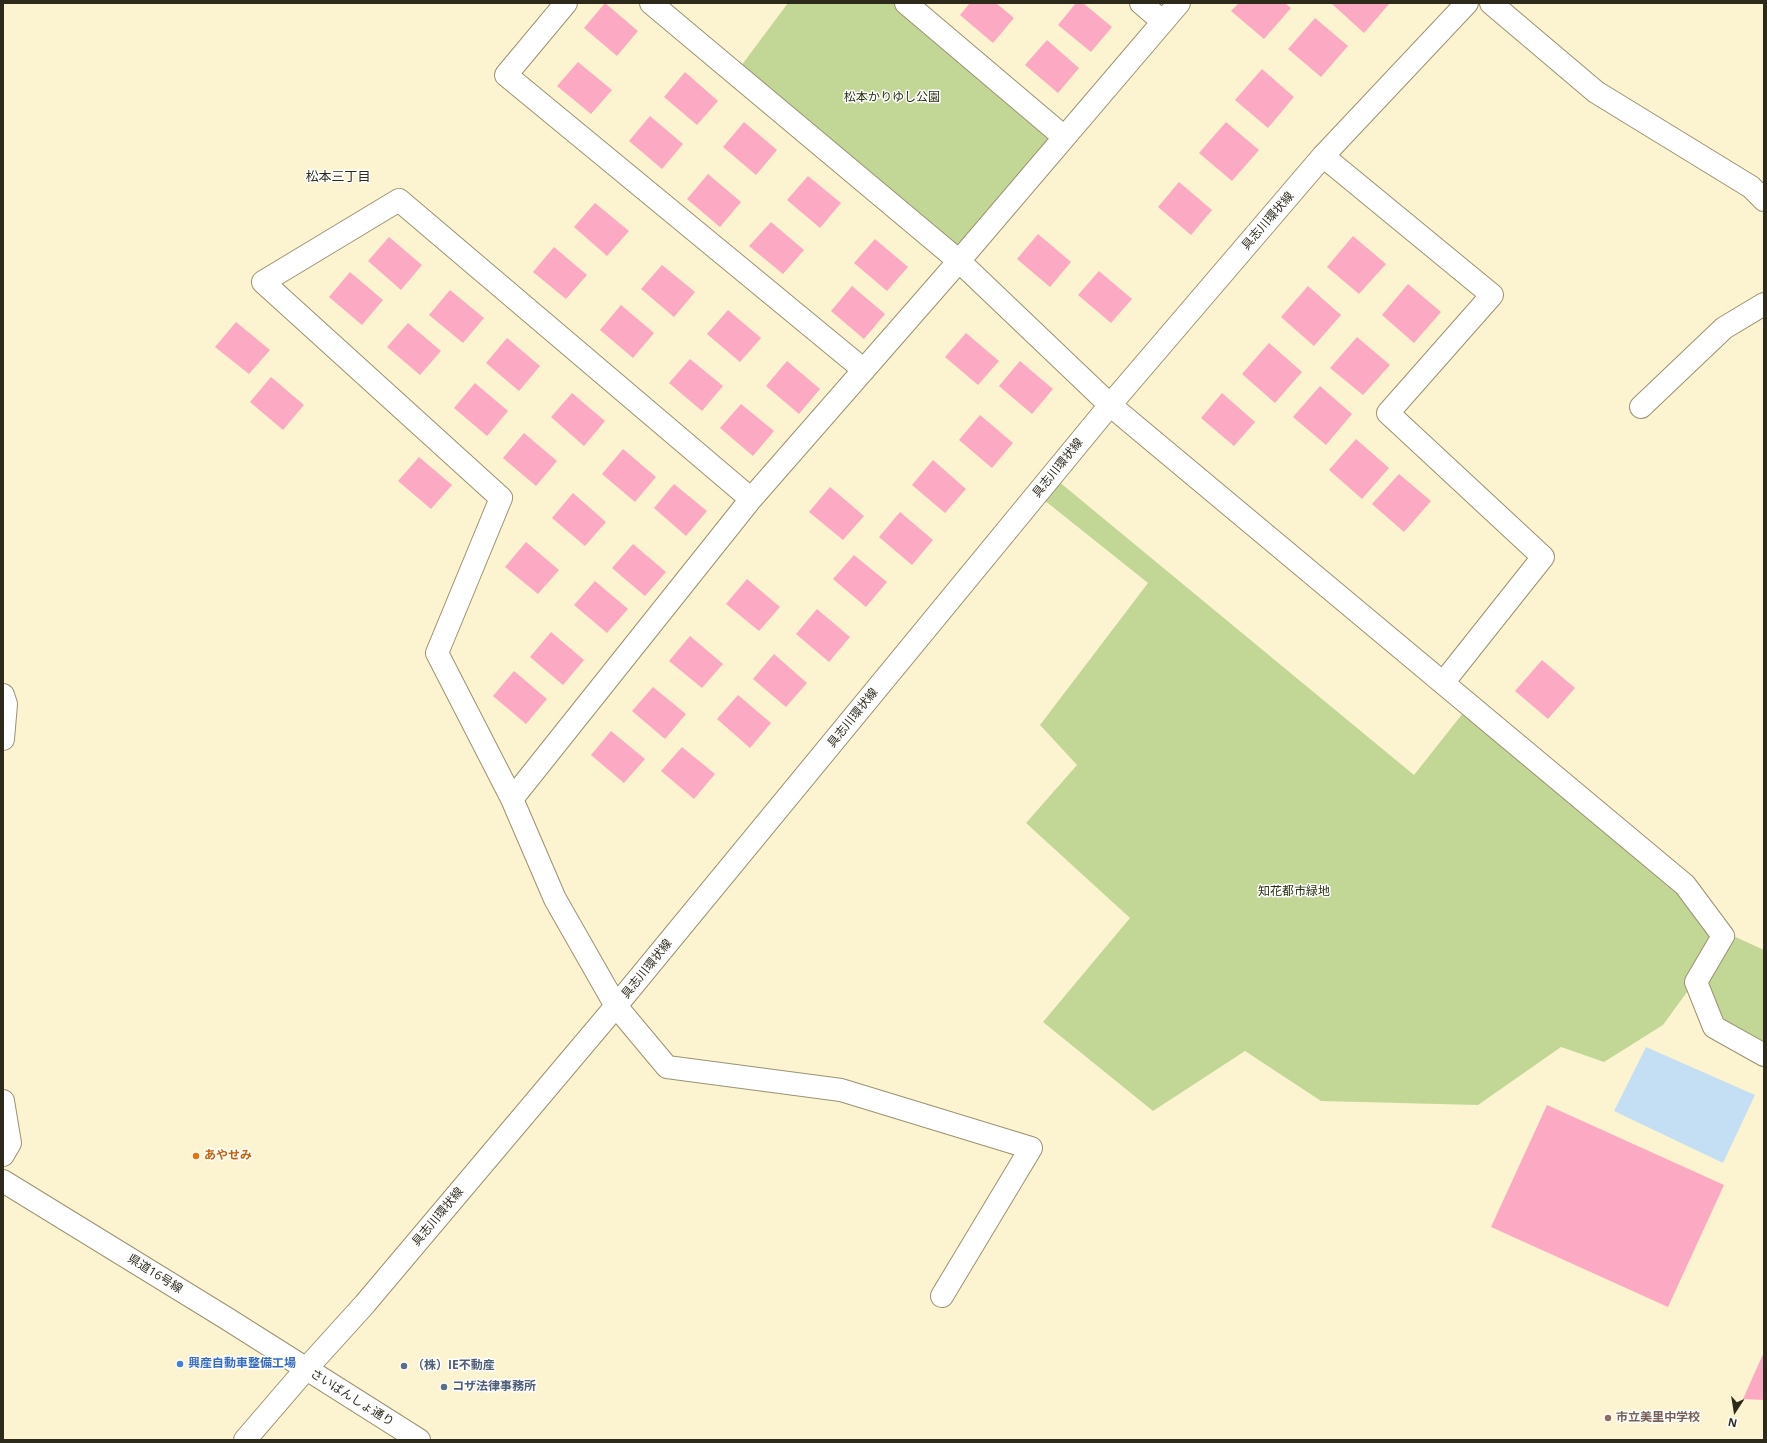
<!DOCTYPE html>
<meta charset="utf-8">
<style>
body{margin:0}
#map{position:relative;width:1767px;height:1443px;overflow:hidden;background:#fcf4d0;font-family:"Open Sans",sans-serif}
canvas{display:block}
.frame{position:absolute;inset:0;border:4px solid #2d2a1c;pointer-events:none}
.north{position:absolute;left:1715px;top:1391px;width:40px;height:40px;-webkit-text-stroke:3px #fff;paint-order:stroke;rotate:192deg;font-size:11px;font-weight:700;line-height:16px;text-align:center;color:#2d2a1c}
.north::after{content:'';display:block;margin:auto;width:14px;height:18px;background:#2d2a1c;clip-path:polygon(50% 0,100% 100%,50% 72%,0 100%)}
</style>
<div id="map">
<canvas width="1767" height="1443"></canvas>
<div class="frame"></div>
<div class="north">N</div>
</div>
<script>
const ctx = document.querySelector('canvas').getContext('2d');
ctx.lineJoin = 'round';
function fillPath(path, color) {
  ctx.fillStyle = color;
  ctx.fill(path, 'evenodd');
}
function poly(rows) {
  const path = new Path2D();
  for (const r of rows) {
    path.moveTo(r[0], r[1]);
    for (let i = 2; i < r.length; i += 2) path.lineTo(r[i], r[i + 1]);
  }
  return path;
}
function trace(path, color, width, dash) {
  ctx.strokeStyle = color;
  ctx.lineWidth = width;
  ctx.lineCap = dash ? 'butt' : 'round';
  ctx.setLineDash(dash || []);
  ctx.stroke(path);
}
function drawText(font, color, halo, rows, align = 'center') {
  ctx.font = font + ' "Open Sans","Noto Sans JP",sans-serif';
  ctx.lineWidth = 3;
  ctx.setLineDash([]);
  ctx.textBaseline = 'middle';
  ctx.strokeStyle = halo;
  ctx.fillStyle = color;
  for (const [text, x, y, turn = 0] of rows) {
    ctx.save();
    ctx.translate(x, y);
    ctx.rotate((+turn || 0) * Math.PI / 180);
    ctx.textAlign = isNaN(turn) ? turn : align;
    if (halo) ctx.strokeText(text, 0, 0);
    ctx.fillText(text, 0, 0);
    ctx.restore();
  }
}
fillPath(poly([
 [788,3,906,3,1064,137,959,261,735,74],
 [1052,476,1414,775,1467,708,1716,924,1695,981,1663,1025,1604,1062,1561,1047,1478,1105,1321,1101,1245,1051,1153,1111,1043,1022,1130,918,1026,823,1077,765,1040,725,1148,583,1034,492],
 [1716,928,1764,950,1764,1055,1714,1027,1696,982]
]), '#c2d795');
fillPath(poly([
 [1646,1047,1755,1095,1723,1163,1614,1111]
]), '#c4dff4');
fillPath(poly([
 [605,3,638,31,617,56,584,28],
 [970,3,996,3,1014,18,993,43,960,15],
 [1076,3,1083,3,1112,27,1091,52,1058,25],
 [1239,3,1285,3,1291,8,1264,39,1231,11],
 [1333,3,1390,3,1364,33,1332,4],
 [1315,18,1348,46,1321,77,1288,49],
 [1047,40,1079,68,1058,93,1025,65],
 [578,62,612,90,591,114,557,86],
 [1262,69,1294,97,1268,128,1235,100],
 [685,72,718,101,697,125,664,97],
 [650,116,683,144,662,169,629,141],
 [744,122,777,150,756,175,723,147],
 [1226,122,1259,150,1232,181,1199,153],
 [708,174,741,202,720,227,687,199],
 [808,176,841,203,820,228,787,200],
 [1179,182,1212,210,1191,235,1158,207],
 [595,203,629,231,607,256,574,227],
 [771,222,804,250,783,274,749,246],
 [1038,234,1071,262,1050,287,1017,259],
 [1353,236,1386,264,1359,294,1327,267],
 [389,237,422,265,401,290,368,261],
 [875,239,908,267,887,291,854,263],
 [554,247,587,275,566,299,533,272],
 [662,265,695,292,674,317,641,289],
 [1099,271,1132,299,1111,323,1078,295],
 [350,272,383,300,362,325,329,297],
 [1408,284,1441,312,1414,343,1382,315],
 [852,286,885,314,864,339,831,311],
 [1308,286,1341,315,1314,346,1281,317],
 [450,290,484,318,463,343,429,315],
 [621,305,654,333,633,358,600,330],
 [728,310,761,338,740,362,707,334],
 [236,322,270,350,249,374,215,347],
 [408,323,441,351,420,375,387,347],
 [966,333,999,361,978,385,945,357],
 [1357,337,1390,365,1363,395,1330,368],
 [507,338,540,366,519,391,486,363],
 [1269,343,1302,372,1275,403,1242,374],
 [690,359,723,386,702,411,669,383],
 [787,361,820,389,799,414,766,386],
 [1020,361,1053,389,1032,414,999,386],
 [271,377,304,405,283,430,250,402],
 [475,383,508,411,487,436,454,408],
 [1320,386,1352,414,1326,445,1293,417],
 [572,393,605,421,584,446,551,417],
 [1222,393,1255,422,1234,446,1201,418],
 [741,404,774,431,753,456,720,428],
 [980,415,1013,443,992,468,959,440],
 [524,433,557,461,536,486,503,458],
 [1356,439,1389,468,1362,499,1329,470],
 [623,449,656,477,635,502,602,474],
 [419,457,452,485,431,509,398,481],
 [933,460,966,489,945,513,912,485],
 [1399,474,1431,501,1404,532,1372,504],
 [674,484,707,511,686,536,654,508],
 [830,487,864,516,843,540,809,512],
 [573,493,606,522,585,546,552,518],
 [900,512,933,540,912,565,879,537],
 [526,542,559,570,538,594,505,567],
 [633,544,666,572,645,596,612,568],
 [854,555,887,582,866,607,833,579],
 [747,579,780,607,759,631,726,604],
 [595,581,628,609,607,633,574,605],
 [817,609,850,637,829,662,796,634],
 [551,632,584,660,563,685,530,657],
 [690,636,723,664,702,688,669,661],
 [774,654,807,683,786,707,753,679],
 [1542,660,1575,688,1548,719,1515,691],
 [514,671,547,699,526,724,493,696],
 [653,687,686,714,665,739,632,711],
 [738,695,771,723,750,748,717,719],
 [611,731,645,759,624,783,591,755],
 [682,747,715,774,694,799,661,771],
 [1547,1105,1724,1185,1668,1307,1491,1227],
 [1764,1352,1764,1400,1743,1399]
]), '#fcaac4');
const minor = poly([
 [566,3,506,75,864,370],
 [651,3,959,261,1110,405,1685,885,1723,936,1696,982,1714,1027,1764,1055],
 [906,3,1064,137],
 [1141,3,1163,22],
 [1491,3,1596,92,1751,187,1764,200],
 [1323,156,1492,295,1388,413,1543,557,1443,683],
 [1641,407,1724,328,1764,304],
 [751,499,399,200,263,282,501,498,437,653,512,799,555,899,616,1006,667,1067,841,1090,1031,1148,942,1296],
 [3,695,6,704,3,739],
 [512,799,751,499,959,261,1179,3],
 [3,1101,10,1143,3,1155]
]);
const secondary = poly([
 [3,1181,226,1318,419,1440],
 [245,1440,306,1369,364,1305,616,1006,1110,405,1323,156,1467,3]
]);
trace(minor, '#9a9271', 24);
trace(secondary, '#9a9271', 24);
trace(minor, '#fff', 22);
trace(secondary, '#fff', 22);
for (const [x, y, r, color] of [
 [196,1156,4,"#e8710a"],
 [180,1364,4,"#3f7fe0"],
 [404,1366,4,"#5c6f8a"],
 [444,1387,4,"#5c6f8a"],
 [1608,1418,4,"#8d6e63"]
]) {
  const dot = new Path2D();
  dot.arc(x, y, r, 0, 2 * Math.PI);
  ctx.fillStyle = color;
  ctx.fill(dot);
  trace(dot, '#fff', 1.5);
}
drawText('12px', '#283111', '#fff', [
 ["松本かりゆし公園",892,98],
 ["知花都市緑地",1294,892]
]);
drawText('12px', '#2d2a1c', '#fff', [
 ["具志川環状線",1268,221,-49],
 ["具志川環状線",1058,468,-51],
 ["具志川環状線",853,718,-51],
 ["具志川環状線",647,969,-51],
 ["具志川環状線",438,1217,-50],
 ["県道16号線",155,1274,32],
 ["さいばんしょ通り",352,1398,32]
]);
drawText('bold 12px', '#c56008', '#fff', [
 ["あやせみ",204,1156]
], 'left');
drawText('bold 12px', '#366cbe', '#fff', [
 ["興産自動車整備工場",188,1364]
], 'left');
drawText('bold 12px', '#4e5e75', '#fff', [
 ["（株）IE不動産",412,1366],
 ["コザ法律事務所",452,1387]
], 'left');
drawText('bold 12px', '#785e54', '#fff', [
 ["市立美里中学校",1616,1418]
], 'left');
drawText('13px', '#2d2a1c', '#fff', [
 ["松本三丁目",338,177]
]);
</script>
